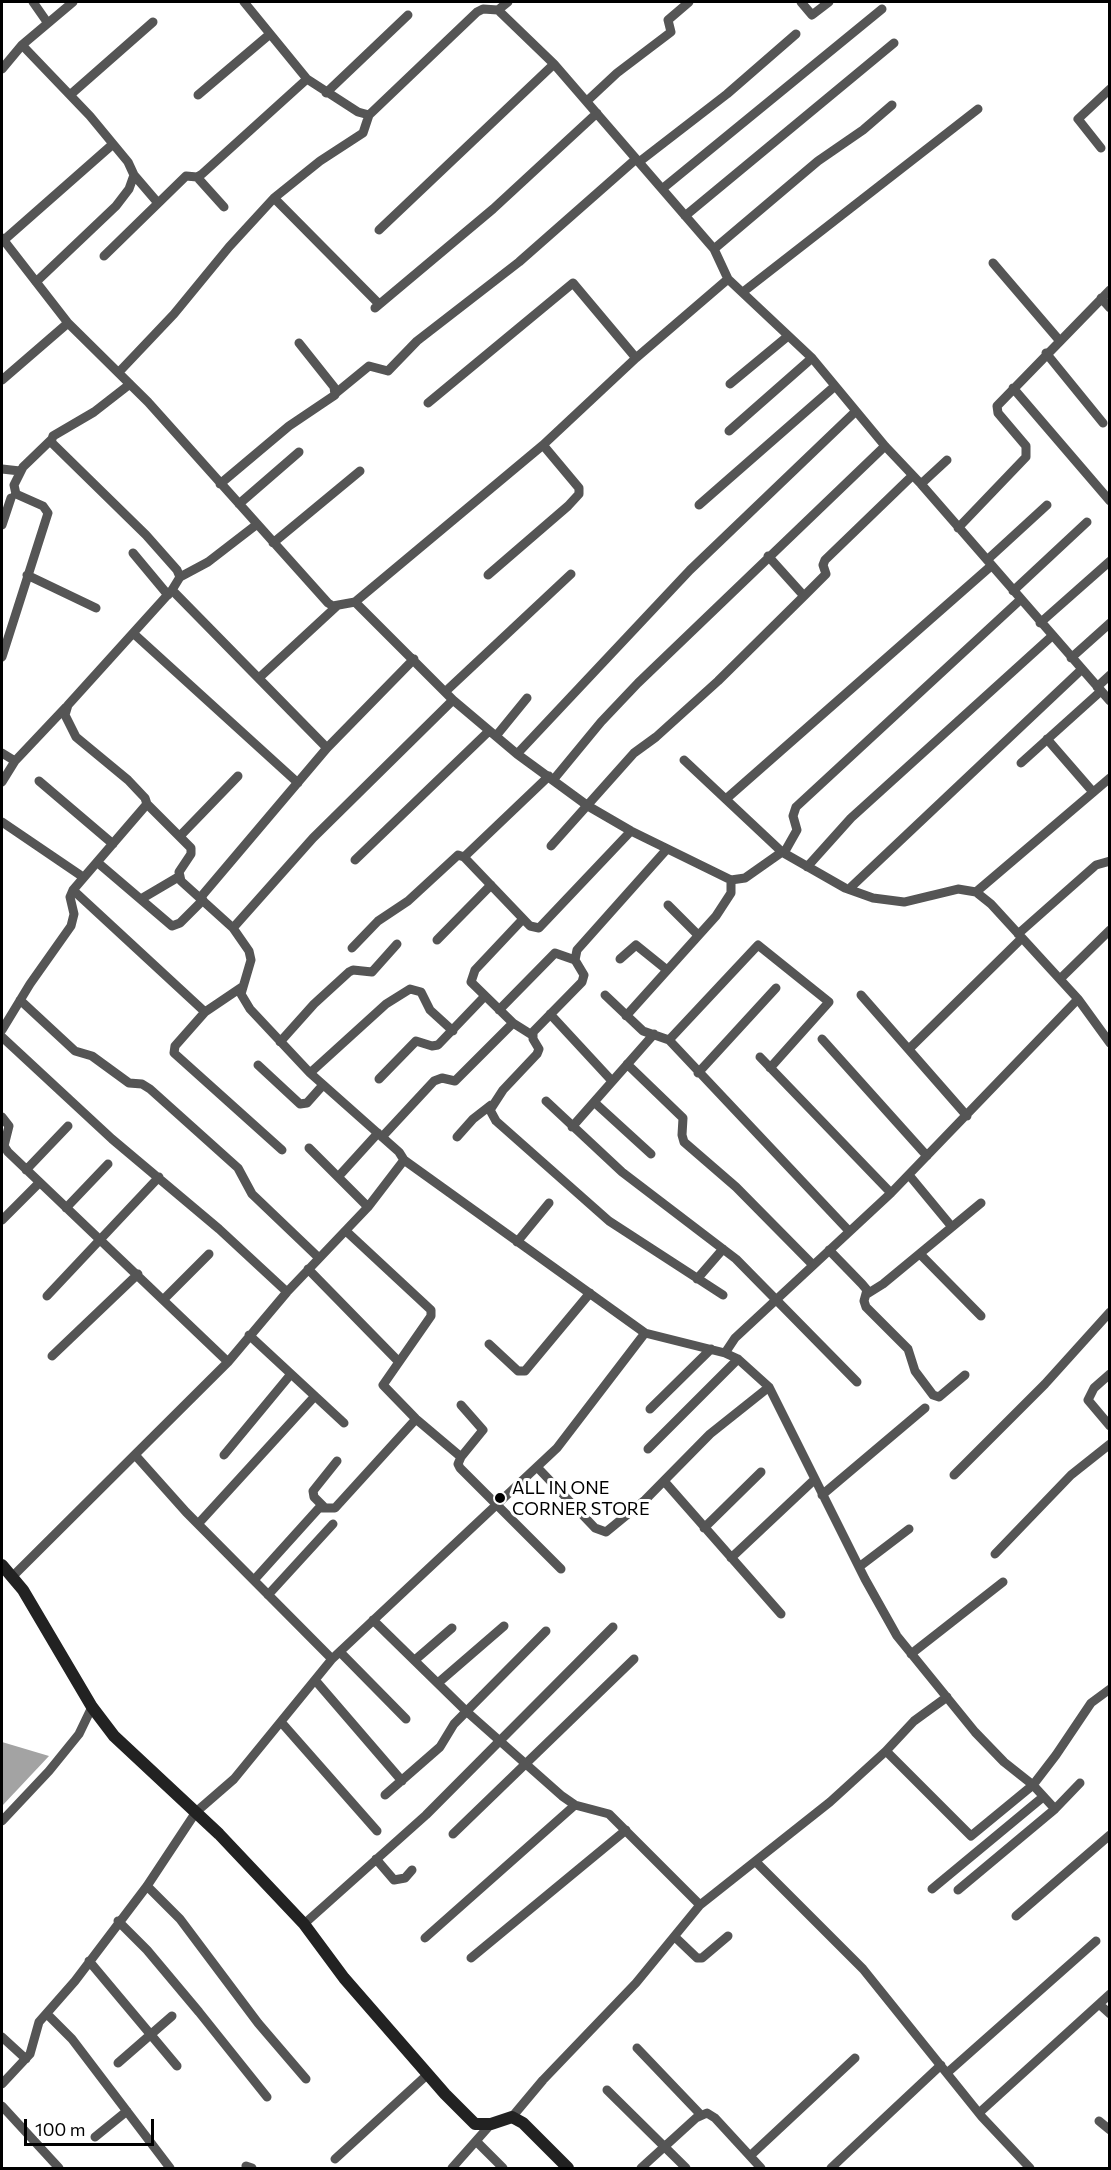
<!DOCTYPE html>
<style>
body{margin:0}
#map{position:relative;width:1111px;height:2170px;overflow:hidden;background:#fff;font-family:Commissioner,sans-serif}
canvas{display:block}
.frame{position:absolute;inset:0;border:3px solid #000;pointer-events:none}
.scale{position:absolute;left:24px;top:2119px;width:130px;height:27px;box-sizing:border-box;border:3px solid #000;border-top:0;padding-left:8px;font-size:18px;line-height:21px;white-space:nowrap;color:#000;-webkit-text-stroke:4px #fff;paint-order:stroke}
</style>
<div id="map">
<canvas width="1111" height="2170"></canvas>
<div class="frame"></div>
<div class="scale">100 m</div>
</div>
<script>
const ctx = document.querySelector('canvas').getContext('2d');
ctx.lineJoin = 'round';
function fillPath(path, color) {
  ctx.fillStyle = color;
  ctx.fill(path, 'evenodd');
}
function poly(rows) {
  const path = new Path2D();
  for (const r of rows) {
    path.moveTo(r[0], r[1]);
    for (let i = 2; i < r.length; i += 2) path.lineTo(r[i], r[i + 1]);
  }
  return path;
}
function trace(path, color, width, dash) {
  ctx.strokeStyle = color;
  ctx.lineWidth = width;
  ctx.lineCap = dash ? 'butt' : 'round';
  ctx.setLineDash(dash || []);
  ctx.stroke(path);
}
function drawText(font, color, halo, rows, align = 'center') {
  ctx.font = font + ' Commissioner,sans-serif';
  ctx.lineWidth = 6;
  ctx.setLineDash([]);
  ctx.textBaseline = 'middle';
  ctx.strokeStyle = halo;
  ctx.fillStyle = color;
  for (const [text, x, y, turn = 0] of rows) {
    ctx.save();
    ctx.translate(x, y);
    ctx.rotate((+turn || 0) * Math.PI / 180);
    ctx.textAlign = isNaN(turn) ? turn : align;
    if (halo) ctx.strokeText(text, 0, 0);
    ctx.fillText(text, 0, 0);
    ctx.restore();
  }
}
fillPath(poly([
 [2,1742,49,1756,2,1806]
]), '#a3a3a3');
trace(poly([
 [33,2,47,22],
 [244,2,307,79,358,112,369,115,477,12,483,9,498,10,554,64,714,249,728,279,636,358,543,445,355,602],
 [801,2,812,15,829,2],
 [498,10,508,2],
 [22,45,90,116,128,162,134,175,129,189,116,206,36,282],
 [2,69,22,45,73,2],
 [326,93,408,15],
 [70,95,153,22],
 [198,95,270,34],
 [587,101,617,73,671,32,668,20,689,2],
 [1101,148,1078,119,1110,89],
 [639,162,727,94,796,34],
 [134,175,158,203],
 [197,177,224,207],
 [662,189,882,9],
 [274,198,379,304],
 [685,216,894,43],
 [379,230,554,64],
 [2,238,68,323,148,402,328,603,333,606,355,602,453,700,517,754,588,806,631,831,731,880,745,878,782,852,845,888,873,898,904,902,958,889,976,892,991,904,1078,999,1110,1043],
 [4,240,113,144],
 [714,249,818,161,863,130,892,105],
 [104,256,186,176,197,177,202,174,307,79],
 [993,263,1059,340],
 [728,279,812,358,885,446,921,484,1110,701],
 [743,292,978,109],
 [1101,298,1110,308],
 [375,308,493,209,597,113],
 [1046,353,1103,423],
 [119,372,174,314,229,247,274,198,320,161,363,133,369,115],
 [2,380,68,323],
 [730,384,788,336],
 [1013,388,1110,501],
 [336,393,369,366,388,371,417,341,519,262,636,159],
 [428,403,573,283,636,358],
 [729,431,812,358],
 [2,469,20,471],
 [220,484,289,426,335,395,334,387,299,343],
 [921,484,947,460],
 [239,504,299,452],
 [699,505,835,386],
 [2,525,11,498],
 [958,528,1026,457,1026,446,998,413,997,406,1110,290],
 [273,543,360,471],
 [133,553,168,595],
 [987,560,1047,505],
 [27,575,96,608],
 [488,575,568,506,579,494,579,488,543,445],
 [180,577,208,562,256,525],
 [172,590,327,748],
 [1013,591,1087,522],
 [804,596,826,574,823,565,825,560,912,476],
 [1040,623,1110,561],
 [133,633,298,783],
 [2,657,48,513,43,506,16,494,14,485,23,467,52,439],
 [1071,658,1110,623],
 [260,677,338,605],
 [1097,687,1110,675],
 [445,692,571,574],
 [496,736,527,698],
 [1047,739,1093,792],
 [2,753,15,761],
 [517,754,690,570,856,411],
 [684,760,782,852],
 [1021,763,1101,691],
 [554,779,601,722,638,683,885,446],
 [39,781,113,844],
 [2,782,15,761,66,707],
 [726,799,991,566],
 [2,822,83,877],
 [180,836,238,776],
 [551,846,634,753,656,737,718,681,804,596,768,556],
 [667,849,577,950,575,960,584,975,582,982,533,1032,533,1039,539,1049,537,1054,503,1090,490,1110,496,1121,609,1221,723,1295],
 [784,853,797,830,793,816,796,807,1020,600],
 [464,857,549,776],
 [355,860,489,731],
 [97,862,172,926,180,923,203,900],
 [807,867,851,818,1052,636],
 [849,889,1081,670],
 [73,890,205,1012],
 [976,892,1110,778],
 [200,898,327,748,414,659],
 [141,899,180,876],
 [668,905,698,935],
 [523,919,475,970,471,982,513,1023,532,1035],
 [233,928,313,838,453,700],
 [1018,934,1096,865,1110,861],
 [437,940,491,885],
 [352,948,378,921,408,901,458,855,464,857,530,926,539,928,631,831],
 [620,959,636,945,667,970],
 [1060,979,1110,930],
 [242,987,205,1012,175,1046,174,1053,282,1150],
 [605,995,643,1031,669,1040,758,945,829,1002,770,1068],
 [861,995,967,1116],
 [1078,999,891,1193,735,1338,725,1353,738,1359,769,1387,865,1579,897,1636,975,1732,1004,1762,1033,1785,1056,1755,1091,1703,1110,1689],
 [20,1000,75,1051,92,1056,129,1083,142,1084,150,1089,238,1168,252,1194,319,1258],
 [499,1010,555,953,575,960],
 [550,1014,612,1081],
 [626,1016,716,916,731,893,731,880],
 [2,1030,30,984,71,926,74,914,70,897,73,890,147,804,145,798,128,780,76,737,65,715,68,705,172,590,180,577,177,570,146,535,51,442,53,436,94,412,130,384],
 [2,1037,112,1139,219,1229,287,1292],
 [822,1039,927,1156],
 [669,1040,849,1231],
 [280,1042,314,1004,349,972,353,970,372,972,397,944],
 [909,1049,1022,938],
 [760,1057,891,1193],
 [627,1064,683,1118,682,1135,684,1142,736,1187,813,1265],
 [258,1065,300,1104,307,1103,323,1085],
 [310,1073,386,1004,410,989,421,992,430,1010,453,1031],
 [698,1073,776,988],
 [379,1079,416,1041,432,1046,438,1045,484,997],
 [546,1101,622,1172,736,1259,857,1382],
 [594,1102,651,1154],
 [2,1117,9,1126,4,1146,8,1152,228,1362],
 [572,1127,654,1034],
 [382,1137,434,1081,442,1078,455,1081,513,1023],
 [457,1137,473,1119,491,1105],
 [309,1148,368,1207],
 [404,1160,645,1333],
 [26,1170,68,1126],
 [909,1175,952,1227],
 [338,1177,378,1133],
 [66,1208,108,1164],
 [2,1220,39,1183],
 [346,1231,431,1310,431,1316,383,1385,416,1419,461,1457],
 [517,1242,549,1203],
 [829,1250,862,1284,867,1290,864,1301,866,1307,908,1349,915,1371,933,1395,939,1397,965,1375],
 [920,1254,981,1316],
 [308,1269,398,1361],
 [697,1279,723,1249],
 [867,1294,883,1284,981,1203],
 [47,1296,159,1177],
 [164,1299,209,1254],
 [249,1335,344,1423],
 [489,1344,518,1371,525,1371,590,1293],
 [52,1356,138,1274],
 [1110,1374,1094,1388,1088,1400,1110,1426],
 [461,1405,483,1430,461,1457,458,1464,460,1468,561,1569],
 [650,1409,711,1349],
 [648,1449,738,1359],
 [224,1455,291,1374],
 [136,1456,186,1512,332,1659],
 [537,1467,595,1528,606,1532,645,1500,710,1434,769,1387],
 [954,1475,1045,1384,1110,1312],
 [664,1481,781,1614],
 [822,1495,925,1408],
 [324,1507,314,1497,313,1491,337,1461],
 [198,1524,315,1396],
 [704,1528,761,1472],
 [995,1554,1071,1475,1110,1444],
 [731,1558,814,1480],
 [859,1567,909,1529],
 [12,1577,228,1362,287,1292,368,1207,404,1160,399,1152,310,1073,250,1009,241,994,251,960,249,951,233,928,181,881,179,872,191,854,191,848,147,804],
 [254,1580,319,1508,335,1508,416,1419],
 [268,1595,333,1524],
 [373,1620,466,1711,562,1796,575,1805,609,1814,700,1905,636,1983,543,2080,512,2117],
 [340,1652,406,1719],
 [911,1654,1003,1582],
 [415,1660,452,1628],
 [315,1680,402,1781],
 [438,1683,504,1626],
 [281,1722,377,1831],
 [886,1751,914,1721,947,1697],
 [385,1795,440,1747,454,1724,546,1631],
 [2,1821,49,1771,79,1734,92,1707],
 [453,1834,634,1659],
 [376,1859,394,1880,405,1878,412,1870],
 [757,1863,863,1969,982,2117,1030,2168],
 [147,1886,180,1919,258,2023,306,2079],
 [932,1889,1043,1797],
 [958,1890,1055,1809,1080,1783],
 [700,1905,830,1802,886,1751,971,1836,1033,1785,1055,1809],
 [1016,1916,1110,1835],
 [118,1921,147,1950,199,2012,267,2097],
 [304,1924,426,1815,613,1627],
 [675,1937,697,1958,702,1958,728,1936],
 [425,1938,575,1805],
 [471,1958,626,1830],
 [89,1961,177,2066],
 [1099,2004,1110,2014],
 [47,2014,72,2039,170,2168],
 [2,2037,26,2059],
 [637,2048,700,2114],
 [118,2063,172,2016],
 [947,2073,1096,1941],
 [2,2084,30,2054,39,2022,75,1981,147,1886,196,1812,234,1779,332,1659,557,1448,645,1333,725,1353],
 [607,2090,686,2168],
 [2,2106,59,2168],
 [979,2113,1110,1994],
 [1099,2121,1110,2130],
 [95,2137,127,2111],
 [477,2142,503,2168],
 [750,2156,855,2058],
 [335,2159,428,2074],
 [246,2166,252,2168],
 [452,2168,491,2124],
 [641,2168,696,2118,707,2113,715,2118,761,2168],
 [831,2168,941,2065]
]), '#555', 9);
trace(poly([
 [2,1565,23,1590,92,1707,114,1736,219,1834,304,1924,344,1978,445,2094,475,2124,491,2124,512,2117,523,2123,568,2168]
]), '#222', 12);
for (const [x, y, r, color] of [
 [500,1498,6,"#000"]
]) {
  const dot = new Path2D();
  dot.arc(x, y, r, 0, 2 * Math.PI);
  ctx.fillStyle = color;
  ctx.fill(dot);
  trace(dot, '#fff', 2);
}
drawText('18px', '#000', '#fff', [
 ["ALL IN ONE",512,1488],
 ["CORNER STORE",512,1509]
], 'left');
</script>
